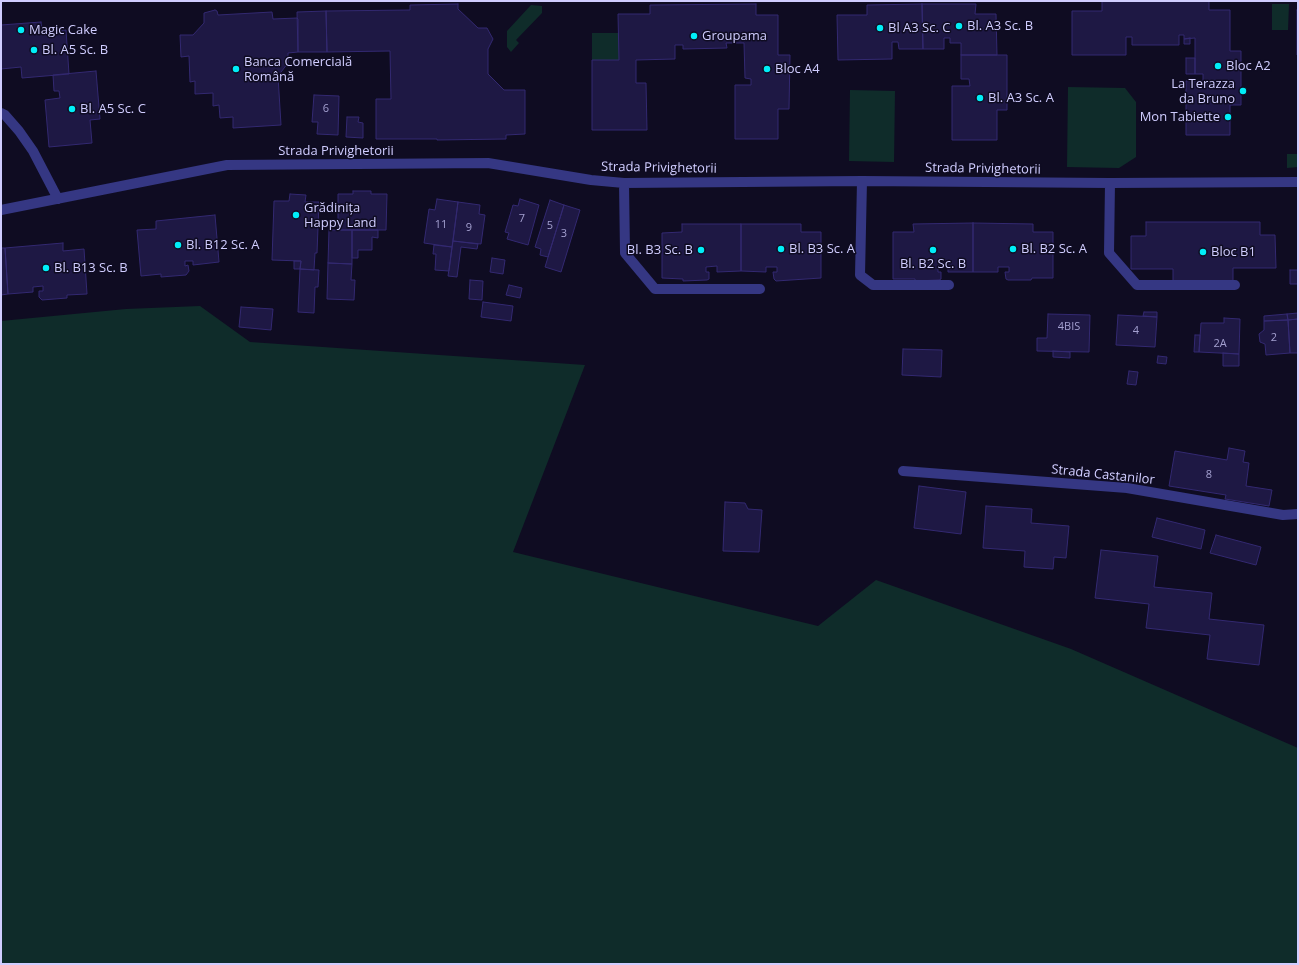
<!DOCTYPE html>
<meta charset="utf-8">
<style>
body{margin:0}
#map{position:relative;width:1299px;height:965px;overflow:hidden;background:#0f0c22;font-family:"Open Sans",sans-serif}
canvas{display:block}
.frame{position:absolute;inset:0;border:2px solid #d0cdff;pointer-events:none}
</style>
<div id="map">
<canvas width="1299" height="965"></canvas>
<div class="frame"></div>
</div>
<script>
const ctx = document.querySelector('canvas').getContext('2d');
ctx.lineJoin = 'round';
function fillPath(path, color) {
  ctx.fillStyle = color;
  ctx.fill(path, 'evenodd');
}
function poly(rows) {
  const path = new Path2D();
  for (const r of rows) {
    path.moveTo(r[0], r[1]);
    for (let i = 2; i < r.length; i += 2) path.lineTo(r[i], r[i + 1]);
  }
  return path;
}
function trace(path, color, width, dash) {
  ctx.strokeStyle = color;
  ctx.lineWidth = width;
  ctx.lineCap = dash ? 'butt' : 'round';
  ctx.setLineDash(dash || []);
  ctx.stroke(path);
}
function drawText(font, color, halo, rows, align = 'center') {
  ctx.font = font + ' "Open Sans",sans-serif';
  ctx.lineWidth = 3;
  ctx.setLineDash([]);
  ctx.textBaseline = 'middle';
  ctx.strokeStyle = halo;
  ctx.fillStyle = color;
  for (const [text, x, y, turn = 0] of rows) {
    ctx.save();
    ctx.translate(x, y);
    ctx.rotate((+turn || 0) * Math.PI / 180);
    ctx.textAlign = isNaN(turn) ? turn : align;
    if (halo) ctx.strokeText(text, 0, 0);
    ctx.fillText(text, 0, 0);
    ctx.restore();
  }
}
fillPath(poly([
 [1272,4,1289,4,1288,30,1272,30],
 [531,5,542,6,542,13,516,40,519,43,511,52,507,47,507,31],
 [592,33,619,33,619,60,592,60],
 [1068,87,1125,88,1136,102,1136,157,1119,168,1067,167],
 [850,90,895,91,894,162,849,161],
 [1297,107,1298,107,1298,167,1287,168,1287,154,1297,154],
 [200,306,250,342,585,365,513,552,818,626,876,580,1071,649,1298,748,1298,964,1,964,1,321,126,309]
]), '#0f2c2a');
const building = poly([
 [1102,1,1209,1,1209,10,1230,10,1230,51,1241,51,1241,105,1230,105,1230,135,1186,135,1186,81,1203,82,1203,74,1195,74,1195,38,1184,39,1184,35,1179,35,1179,45,1132,45,1132,37,1126,37,1126,55,1072,55,1072,11,1102,11,1102,1],
 [458,4,458,9,478,28,487,28,493,39,488,49,488,74,504,90,525,90,525,134,506,135,506,139,437,140,437,139,376,139,376,99,391,99,390,51,327,52,326,11,410,10,410,5,458,4],
 [756,4,756,15,778,15,778,55,790,55,789,109,778,109,778,139,735,139,735,85,751,85,751,79,745,78,744,43,726,43,727,48,683,49,683,45,675,45,675,59,636,60,636,83,646,83,647,130,592,130,592,60,619,60,618,14,650,14,650,5,756,4],
 [922,4,976,4,975,14,996,14,997,55,961,55,961,43,950,43,950,38,944,38,944,49,923,49,922,4],
 [922,4,923,49,899,49,898,42,892,42,892,59,838,60,837,15,867,15,867,5,922,4],
 [215,10,217,11,218,15,272,12,273,19,297,18,298,19,298,52,288,53,288,63,278,76,281,125,233,128,233,117,220,118,219,105,213,106,213,93,195,94,195,81,190,82,189,56,181,57,180,35,193,35,204,23,204,13,215,10],
 [1297,10,1298,10,1298,55,1297,55,1297,10],
 [326,11,327,52,298,52,297,12,326,11],
 [41,22,42,32,66,30,69,74,22,78,21,67,1,69,1,25,41,22],
 [1190,38,1190,44,1184,44,1184,39,1190,38],
 [961,55,1007,55,1007,110,997,110,997,140,952,140,952,86,970,86,969,79,961,79,961,55],
 [1186,58,1195,58,1195,74,1186,74,1186,58],
 [96,71,100,119,90,120,92,143,49,147,45,100,60,98,59,91,54,91,53,75,96,71],
 [314,95,339,96,338,135,317,134,318,122,312,122,314,95],
 [347,117,359,117,358,122,363,123,363,138,346,137,347,117],
 [353,191,371,191,371,194,387,194,386,230,338,230,338,194,353,194,353,191],
 [290,194,306,195,305,202,319,202,317,253,315,253,314,270,300,269,301,261,272,260,274,201,289,201,290,194],
 [437,199,458,202,452,247,424,243,429,209,435,210,437,199],
 [520,199,539,205,528,245,507,239,509,233,505,232,513,205,518,206,520,199],
 [550,200,564,205,548,257,540,255,541,249,535,247,550,200],
 [458,202,480,205,479,214,485,215,481,244,453,241,458,202],
 [564,205,580,210,561,272,545,267,564,205],
 [215,215,219,262,193,265,193,261,185,261,185,266,188,265,189,271,186,275,161,277,161,274,141,276,137,230,156,229,156,221,215,215],
 [1146,222,1260,222,1260,235,1275,235,1276,268,1233,268,1233,281,1173,282,1173,269,1131,269,1131,236,1146,236,1146,222],
 [973,223,973,272,948,272,948,267,938,267,938,272,941,272,941,279,939,280,915,281,915,279,893,279,893,232,914,232,913,224,973,223],
 [973,223,1033,224,1033,232,1053,232,1053,278,1032,278,1031,280,1008,280,1006,279,1005,272,1009,272,1009,267,998,267,998,272,973,272,973,223],
 [682,224,741,224,741,271,717,272,717,266,706,267,706,272,709,272,709,279,707,280,683,281,683,279,662,278,662,233,682,232,682,224],
 [741,224,801,224,801,232,821,232,821,278,776,281,774,279,773,272,777,272,777,267,766,267,766,272,741,271,741,224],
 [329,230,352,230,352,264,328,263,329,230],
 [352,230,378,230,378,238,372,237,372,250,358,250,358,258,352,258,352,230],
 [453,241,478,244,477,249,461,247,457,277,448,276,453,241],
 [63,243,63,251,84,249,87,294,67,295,67,298,42,300,39,297,39,291,43,291,43,286,33,287,33,292,8,294,5,248,63,243],
 [434,245,452,247,449,271,435,270,436,254,433,254,434,245],
 [1,248,5,248,8,294,1,295,1,248],
 [492,258,505,260,503,274,490,272,492,258],
 [294,261,301,261,300,269,294,269,294,261],
 [328,263,352,264,351,280,355,280,354,300,327,299,328,263],
 [300,269,319,270,318,287,315,287,314,313,298,312,300,269],
 [1290,270,1298,270,1298,284,1290,284,1290,270],
 [470,280,483,281,482,300,469,299,470,280],
 [509,285,522,288,520,298,506,295,509,285],
 [483,302,513,306,511,321,481,317,483,302],
 [241,307,273,309,271,330,239,327,241,307],
 [1144,312,1157,312,1157,317,1143,316,1144,312],
 [1298,313,1298,319,1288,320,1287,314,1298,313],
 [1048,314,1090,315,1089,352,1037,351,1037,338,1047,338,1048,314],
 [1287,314,1288,320,1264,321,1264,316,1287,314],
 [1118,315,1157,317,1155,347,1116,345,1118,315],
 [1224,318,1240,319,1239,354,1199,352,1201,323,1224,323,1224,318],
 [1298,319,1298,353,1290,353,1288,320,1298,319],
 [1288,320,1290,353,1266,355,1265,344,1260,342,1259,334,1264,330,1264,321,1288,320],
 [1195,335,1200,335,1199,352,1194,352,1195,335],
 [903,349,942,350,941,377,902,375,903,349],
 [1053,351,1070,352,1070,358,1053,357,1053,351],
 [1223,353,1239,354,1239,366,1223,366,1223,353],
 [1158,356,1167,357,1166,364,1157,363,1158,356],
 [1129,371,1138,372,1136,385,1127,384,1129,371],
 [1229,448,1245,451,1243,462,1249,463,1246,486,1272,490,1269,506,1225,499,1226,495,1169,486,1175,451,1227,460,1229,448],
 [919,486,966,492,961,534,914,528,919,486],
 [725,502,745,503,748,509,762,510,759,552,723,551,725,502],
 [986,506,1032,509,1031,523,1069,526,1066,558,1054,557,1053,569,1024,567,1025,551,983,548,986,506],
 [1157,518,1205,530,1201,549,1152,537,1157,518],
 [1216,535,1261,547,1256,565,1210,553,1216,535],
 [1101,550,1158,556,1154,587,1212,593,1209,619,1264,625,1259,665,1207,659,1210,635,1146,628,1149,604,1095,598,1101,550]
]);
fillPath(building, '#1e1844');
trace(building, '#332971', 1);
trace(poly([
 [1,113,5,115,19,131,33,151,58,199],
 [862,181,860,275,873,285,949,285],
 [624,183,625,253,655,289,760,289],
 [1110,183,1109,253,1137,285,1235,285],
 [1,210,227,165,488,163,591,180,624,183,862,181,1110,183,1298,182],
 [903,471,1127,488,1283,515,1298,514]
]), '#353783', 10);
for (const [x, y, r, color] of [
 [959,26,4,"#00eef8"],
 [880,28,4,"#00eef8"],
 [21,30,4,"#00eef8"],
 [694,36,4,"#00eef8"],
 [34,50,4,"#00eef8"],
 [1218,66,4,"#00eef8"],
 [236,69,4,"#00eef8"],
 [767,69,4,"#00eef8"],
 [1243,91,4,"#00eef8"],
 [980,98,4,"#00eef8"],
 [72,109,4,"#00eef8"],
 [1228,117,4,"#00eef8"],
 [296,215,4,"#00eef8"],
 [178,245,4,"#00eef8"],
 [781,249,4,"#00eef8"],
 [1013,249,4,"#00eef8"],
 [701,250,4,"#00eef8"],
 [933,250,4,"#00eef8"],
 [1203,252,4,"#00eef8"],
 [46,268,4,"#00eef8"]
]) {
  const dot = new Path2D();
  dot.arc(x, y, r, 0, 2 * Math.PI);
  ctx.fillStyle = color;
  ctx.fill(dot);
  trace(dot, '#0f0c22', 1.5);
}
drawText('11px', '#a4a0d0', null, [
 ["6",326,109],
 ["7",522,219],
 ["11",441,225],
 ["5",550,226],
 ["9",469,228],
 ["3",564,234],
 ["4BIS",1069,327],
 ["4",1136,331],
 ["2",1274,338],
 ["2A",1220,344],
 ["8",1209,475]
]);
drawText('13px', '#d0cdff', '#0f0c22', [
 ["Bl. A3 Sc. B",967,26],
 ["Bl A3 Sc. C",888,28],
 ["Magic Cake",29,30],
 ["Groupama",702,36],
 ["Bl. A5 Sc. B",42,50],
 ["Banca Comercială",244,62],
 ["Română",244,77],
 ["Bloc A2",1226,66],
 ["Bloc A4",775,69],
 ["La Terazza",1235,84,"right"],
 ["da Bruno",1235,99,"right"],
 ["Bl. A3 Sc. A",988,98],
 ["Bl. A5 Sc. C",80,109],
 ["Mon Tabiette",1220,117,"right"],
 ["Grădinița",304,208],
 ["Happy Land",304,223],
 ["Bl. B12 Sc. A",186,245],
 ["Bl. B3 Sc. A",789,249],
 ["Bl. B2 Sc. A",1021,249],
 ["Bl. B3 Sc. B",693,250,"right"],
 ["Bloc B1",1211,252],
 ["Bl. B2 Sc. B",933,264,"center"],
 ["Bl. B13 Sc. B",54,268]
], 'left');
drawText('13px', '#d0cdff', '#0f0c22', [
 ["Strada Privighetorii",336,151],
 ["Strada Privighetorii",659,168,1],
 ["Strada Privighetorii",983,169,1],
 ["Strada Castanilor",1103,475,6]
]);
</script>
